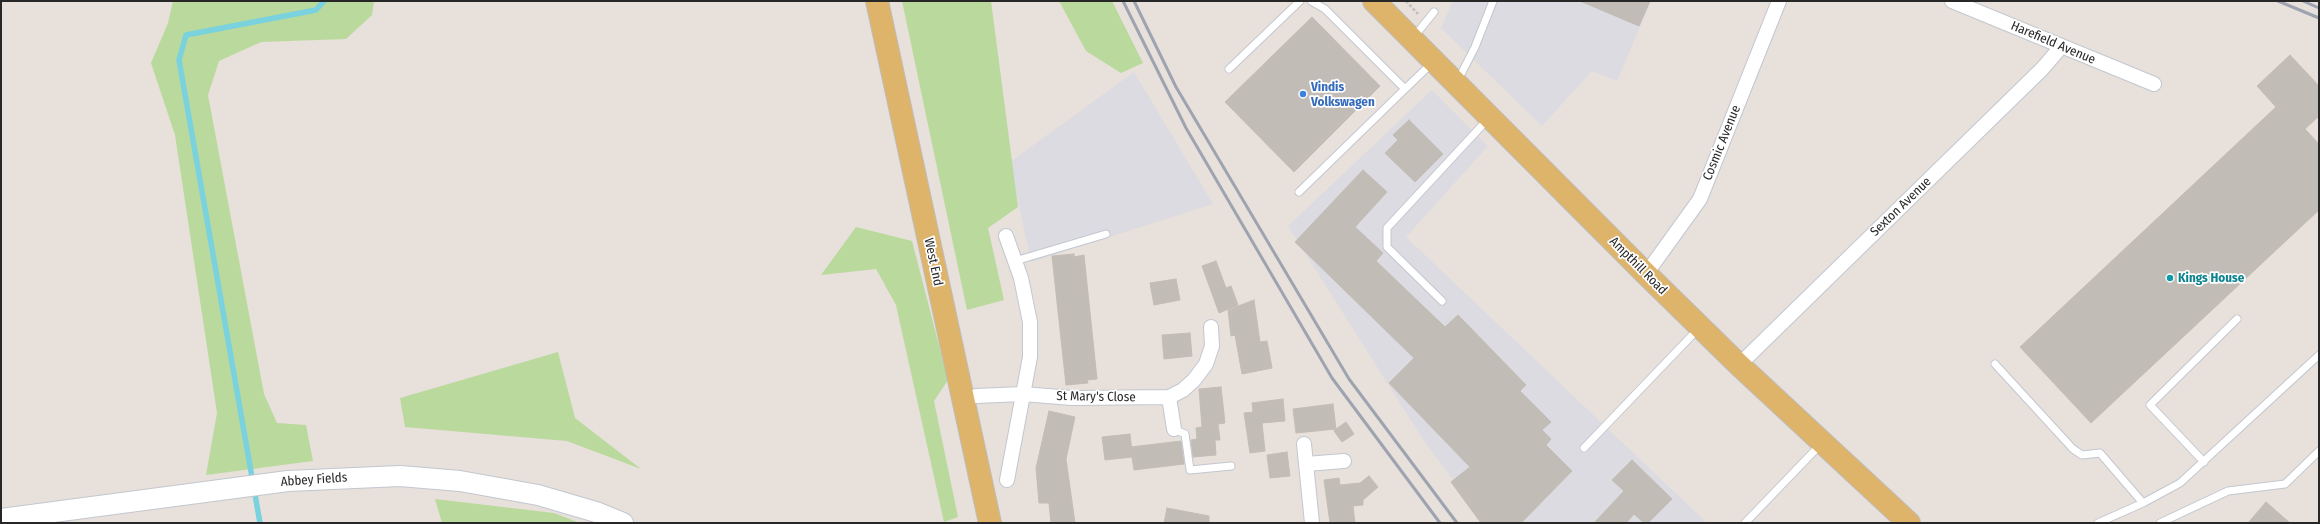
<!DOCTYPE html>
<style>
body{margin:0}
#map{position:relative;width:2320px;height:524px;overflow:hidden;background:#e8e0db;font-family:"Fira Sans Condensed",sans-serif}
canvas{display:block}
.frame{position:absolute;inset:0;border:2px solid #272727;pointer-events:none}
</style>
<div id="map">
<canvas width="2320" height="524"></canvas>
<div class="frame"></div>
</div>
<script>
const ctx = document.querySelector('canvas').getContext('2d');
ctx.lineJoin = 'round';
function fillPath(path, color) {
  ctx.fillStyle = color;
  ctx.fill(path, 'evenodd');
}
function poly(rows) {
  const path = new Path2D();
  for (const r of rows) {
    path.moveTo(r[0], r[1]);
    for (let i = 2; i < r.length; i += 2) path.lineTo(r[i], r[i + 1]);
  }
  return path;
}
function trace(path, color, width, dash) {
  ctx.strokeStyle = color;
  ctx.lineWidth = width;
  ctx.lineCap = dash ? 'butt' : 'round';
  ctx.setLineDash(dash || []);
  ctx.stroke(path);
}
function drawText(font, color, halo, rows, align = 'center') {
  ctx.font = font + ' "Fira Sans Condensed",sans-serif';
  ctx.lineWidth = 3.5;
  ctx.setLineDash([]);
  ctx.textBaseline = 'middle';
  ctx.strokeStyle = halo;
  ctx.fillStyle = color;
  for (const [text, x, y, turn = 0] of rows) {
    ctx.save();
    ctx.translate(x, y);
    ctx.rotate((+turn || 0) * Math.PI / 180);
    ctx.textAlign = isNaN(turn) ? turn : align;
    if (halo) ctx.strokeText(text, 0, 0);
    ctx.fillText(text, 0, 0);
    ctx.restore();
  }
}
fillPath(poly([
 [1453,1,1651,1,1617,81,1592,71,1542,126,1441,28],
 [1134,72,1213,204,1031,262,1010,162],
 [1432,90,1488,146,1406,237,1707,523,1485,523,1422,438,1288,226]
]), '#dcdbe1');
fillPath(poly([
 [173,1,374,1,372,15,346,39,261,42,219,61,208,95,264,394,277,423,306,425,313,461,206,475,217,413,175,135,151,63,168,23],
 [902,1,991,1,1018,207,988,228,1004,300,967,310],
 [1059,1,1112,1,1143,63,1121,73,1086,51],
 [856,227,912,241,948,380,934,401,958,517,944,522,896,305,876,269,821,275],
 [558,352,575,418,641,469,567,441,405,427,400,398],
 [435,499,554,513,580,523,442,523]
]), '#bad99d');
trace(poly([
 [260,523,179,60,186,35,316,10,324,1]
]), '#79d2de', 5.5);
const building = poly([
 [1580,1,1650,1,1639,26,1580,1],
 [1312,17,1380,86,1294,172,1225,102,1312,17],
 [2290,55,2319,86,2319,116,2305,129,2319,144,2319,210,2091,423,2020,347,2276,107,2257,86,2290,55],
 [1409,120,1443,154,1415,182,1385,153,1398,140,1393,135,1409,120],
 [1363,170,1387,192,1355,227,1383,253,1376,261,1445,327,1458,315,1526,385,1520,391,1551,422,1542,430,1551,439,1546,445,1572,471,1521,523,1481,523,1451,482,1470,467,1389,383,1414,358,1295,242,1363,170],
 [1074,254,1074,257,1084,255,1097,379,1087,380,1088,383,1066,385,1052,256,1074,254],
 [1216,261,1226,288,1231,286,1238,305,1219,313,1202,266,1216,261],
 [1176,279,1180,300,1154,305,1150,283,1176,279],
 [1254,300,1260,342,1267,341,1272,368,1242,374,1235,335,1231,336,1228,310,1254,300],
 [1190,333,1192,356,1164,359,1162,335,1190,333],
 [1221,387,1225,423,1218,424,1220,440,1215,440,1216,455,1193,457,1191,440,1197,439,1196,428,1202,427,1199,389,1221,387],
 [1283,399,1285,421,1262,423,1265,451,1250,453,1244,413,1253,412,1252,403,1283,399],
 [1333,404,1336,429,1346,422,1354,434,1342,442,1334,431,1336,429,1296,433,1293,409,1333,404],
 [1049,411,1075,417,1066,459,1075,523,1051,523,1049,503,1039,503,1036,468,1049,411],
 [1130,434,1132,452,1131,447,1181,441,1184,464,1134,470,1132,457,1105,460,1102,437,1130,434],
 [1287,452,1290,476,1270,478,1267,455,1287,452],
 [1632,460,1672,499,1648,523,1644,523,1634,514,1626,523,1594,523,1624,491,1612,480,1632,460],
 [1369,476,1378,487,1363,500,1363,505,1353,506,1355,523,1330,523,1324,480,1339,478,1340,485,1360,483,1369,476],
 [2266,502,2290,523,2248,523,2266,502],
 [1167,508,1209,516,1209,523,1164,523,1167,508]
]);
fillPath(building, '#c1bcb6');
trace(building, '#c3bcb5', 1);
const lane = poly([
 [1311,1,1325,9,1405,89,1432,63],
 [1413,38,1434,12],
 [1229,69,1300,1],
 [1458,80,1475,47,1493,1],
 [1299,192,1405,89],
 [1015,261,1106,234],
 [1442,301,1387,247,1387,228,1488,119],
 [1995,364,2073,449,2082,455,2100,453,2143,503],
 [1174,429,1185,434,1190,470,1231,466],
 [1584,448,1699,328],
 [2204,462,2150,405,2237,319],
 [1745,523,1821,444],
 [2098,523,2143,503,2180,483,2319,355],
 [2160,523,2228,491,2285,484,2319,451]
]);
const street = poly([
 [1952,1,2154,84],
 [1006,236,1021,278,1030,322,1030,357,1007,480],
 [1646,274,1700,199,1779,1],
 [1739,365,2042,69,2061,47],
 [1169,397,1174,429],
 [962,399,976,396,1023,394,1072,398,1169,397,1183,390,1194,380,1206,364,1212,346,1211,327],
 [1304,444,1312,523],
 [1306,464,1344,461]
]);
const secondary = poly([
 [1,519,288,481,400,476,460,481,538,495,596,512,623,523]
]);
const primary = poly([
 [877,1,990,523],
 [1374,1,1646,274,1739,365,1909,523]
]);
trace(lane, '#c2c7d0', 9);
trace(street, '#c2c7d0', 16);
trace(secondary, '#c2c7d0', 22);
trace(primary, '#bebebe', 24);
trace(poly([
 [1406,1,1418,14]
]), '#bebebe', 2.5, [3, 2]);
trace(lane, '#fff', 7);
trace(street, '#fff', 14);
trace(secondary, '#fff', 20);
trace(primary, '#deb36a', 22);
trace(poly([
 [1123,1,1186,128,1332,378,1440,523],
 [1134,1,1176,87,1349,379,1457,523],
 [2278,1,2319,18],
 [2303,1,2319,8]
]), '#9ea3b0', 3);
for (const [x, y, r, color] of [
 [1303,94,4,"#3f7fe0"],
 [2170,278,4,"#0f9aa8"]
]) {
  const dot = new Path2D();
  dot.arc(x, y, r, 0, 2 * Math.PI);
  ctx.fillStyle = color;
  ctx.fill(dot);
  trace(dot, '#fff', 1.5);
}
drawText('13px', '#272727', '#fff', [
 ["Harefield Avenue",2053,43,23],
 ["Cosmic Avenue",1722,143,-68],
 ["Sexton Avenue",1901,207,-44],
 ["West End",933,262,78],
 ["Ampthill Road",1638,266,45],
 ["St Mary's Close",1096,397,1],
 ["Abbey Fields",314,480,-4]
]);
drawText('bold 13px', '#366cbe', '#fff', [
 ["Vindis",1311,87],
 ["Volkswagen",1311,102]
], 'left');
drawText('bold 13px', '#0d838f', '#fff', [
 ["Kings House",2178,278]
], 'left');
</script>
